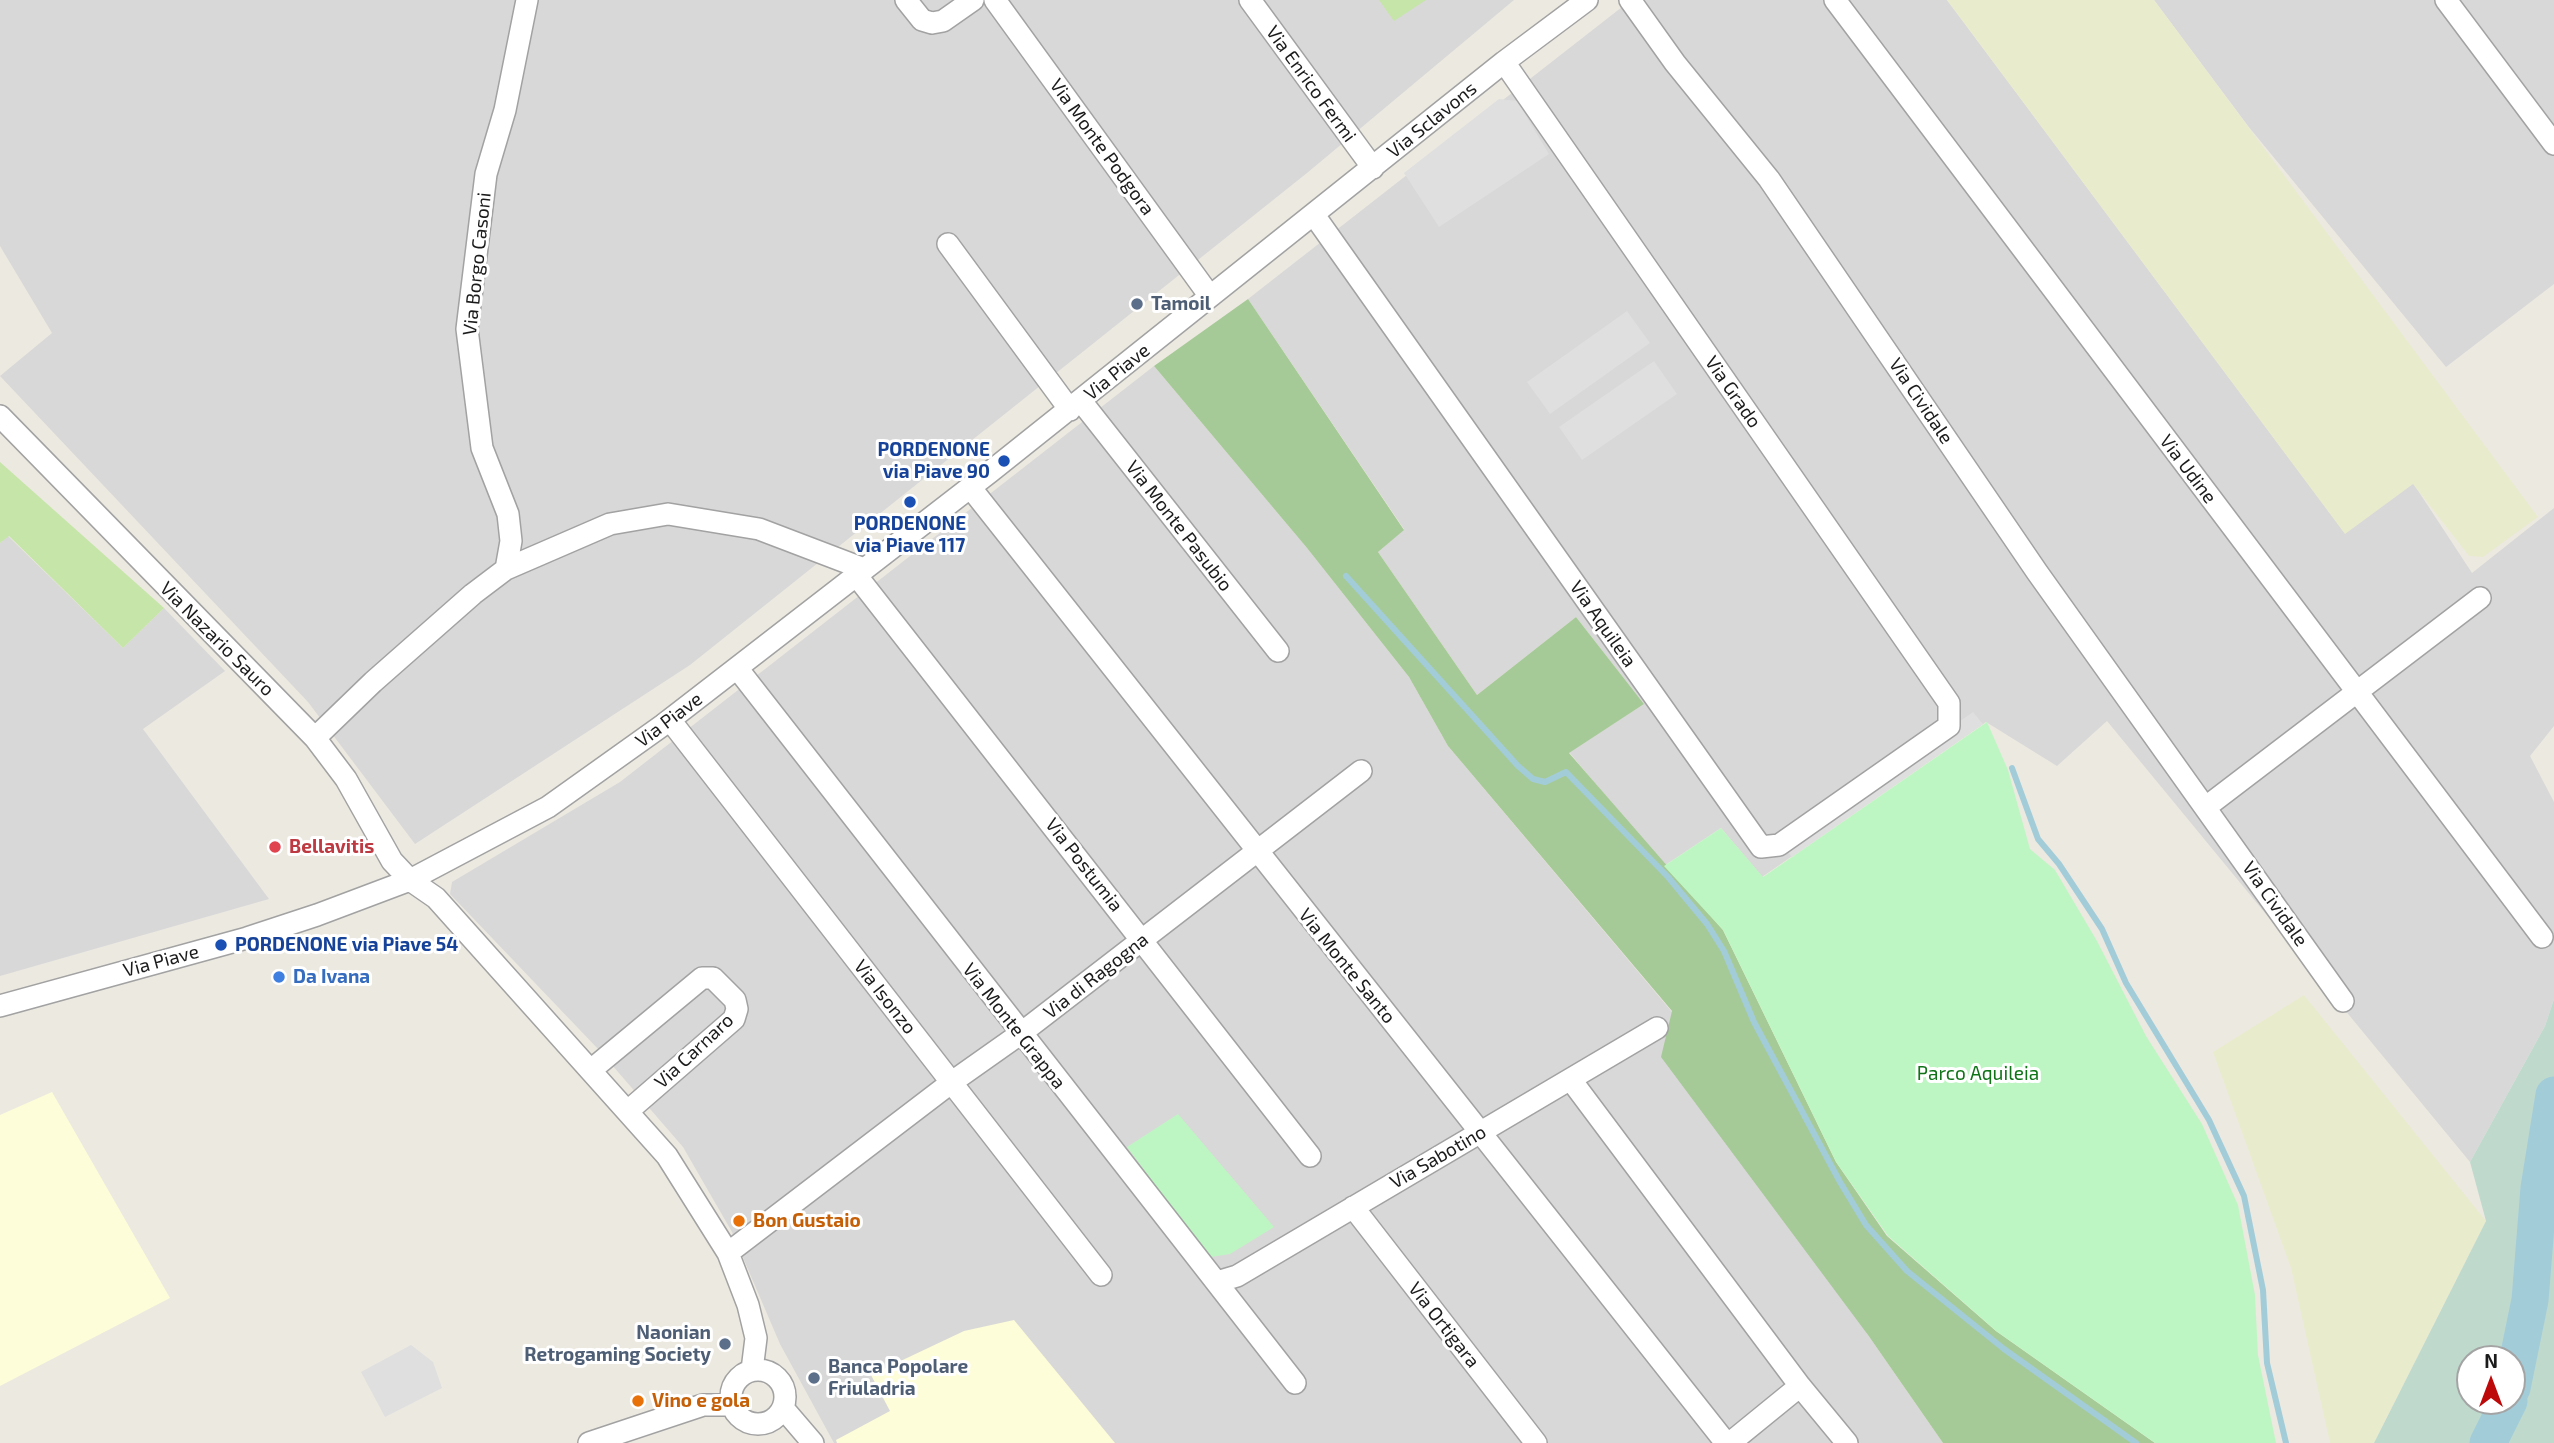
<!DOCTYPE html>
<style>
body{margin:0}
#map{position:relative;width:2554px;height:1443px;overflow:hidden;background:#ece9e1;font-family:"Exo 2",sans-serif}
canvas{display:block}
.north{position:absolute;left:2456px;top:1345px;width:70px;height:70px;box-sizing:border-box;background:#fff;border:2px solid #a4a4a4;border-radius:50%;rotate:0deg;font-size:19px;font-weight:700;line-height:28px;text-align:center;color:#1b1b1b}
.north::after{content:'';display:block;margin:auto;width:24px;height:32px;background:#bd0909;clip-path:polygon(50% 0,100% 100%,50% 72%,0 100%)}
</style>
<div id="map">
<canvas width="2554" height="1443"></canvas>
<div class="north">N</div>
</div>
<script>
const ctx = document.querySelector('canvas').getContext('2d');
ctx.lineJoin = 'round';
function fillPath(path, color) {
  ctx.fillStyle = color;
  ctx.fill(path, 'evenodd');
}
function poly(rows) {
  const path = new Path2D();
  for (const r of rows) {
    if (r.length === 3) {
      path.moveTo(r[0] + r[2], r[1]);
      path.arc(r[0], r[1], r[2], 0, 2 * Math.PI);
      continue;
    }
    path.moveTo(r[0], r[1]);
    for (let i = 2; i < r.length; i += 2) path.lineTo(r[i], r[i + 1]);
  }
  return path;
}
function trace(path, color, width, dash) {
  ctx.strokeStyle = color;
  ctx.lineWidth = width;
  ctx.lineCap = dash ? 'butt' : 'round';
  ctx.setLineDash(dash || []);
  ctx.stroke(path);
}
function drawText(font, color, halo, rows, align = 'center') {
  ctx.font = font + ' "Exo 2",sans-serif';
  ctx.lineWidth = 6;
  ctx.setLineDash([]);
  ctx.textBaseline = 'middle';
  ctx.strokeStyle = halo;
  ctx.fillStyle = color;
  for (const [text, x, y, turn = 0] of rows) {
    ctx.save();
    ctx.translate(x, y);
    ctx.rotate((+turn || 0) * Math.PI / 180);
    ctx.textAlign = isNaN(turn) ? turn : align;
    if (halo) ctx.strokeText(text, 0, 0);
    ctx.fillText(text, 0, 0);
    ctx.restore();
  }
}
fillPath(poly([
 [0,0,1514,0,1307,173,690,665,415,844,308,702,0,376,52,333,0,246],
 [1631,0,1947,0,2345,533,2413,483,2472,573,2554,508,2554,726,2530,756,2554,802,2554,999,2545,1026,2470,1162,2107,721,2057,766,1986,722,1762,877,1721,828,1664,866,1569,752,1644,704,1576,617,1477,695,1378,552,1404,529,1248,299],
 [2154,0,2554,0,2554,284,2446,367,2248,126],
 [1154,366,1307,548,1409,677,1448,746,1672,1012,1868,1335,1943,1443,834,1443,780,1344,732,1232,683,1147,599,1050,450,894,452,882,620,782],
 [8,536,123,648,164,608,225,671,143,729,269,899,0,976,0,543]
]), '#d9d8d8');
fillPath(poly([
 [52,1092,170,1298,0,1386,0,1115],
 [1014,1320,1115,1443,837,1443,836,1440,890,1411,871,1375,964,1331]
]), '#fdfdd9');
fillPath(poly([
 [1947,0,2154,0,2538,517,2483,557,2469,556,2413,484,2345,534],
 [2304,995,2486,1221,2374,1443,2330,1443,2291,1268,2213,1052]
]), '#e9ebcd');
fillPath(poly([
 [1379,0,1426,0,1394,21],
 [0,462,164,608,123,648,9,536,0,543]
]), '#c6e5a8');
fillPath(poly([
 [1248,299,1404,530,1378,552,1477,695,1576,617,1644,704,1569,753,1723,930,1836,1162,1887,1236,1996,1331,2155,1443,1943,1443,1868,1335,1661,1057,1672,1011,1448,746,1409,677,1307,548,1154,366]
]), '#a6ca97');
fillPath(poly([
 [2554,999,2554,1443,2374,1443,2486,1221,2470,1162,2545,1026],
 [2470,1359,2512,1359,2512,1401,2470,1401]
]), '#bfdacd');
fillPath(poly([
 [1987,722,2008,770,2030,849,2055,870,2097,941,2146,1036,2202,1124,2238,1205,2255,1295,2258,1355,2276,1443,2155,1443,1996,1331,1888,1236,1836,1162,1723,930,1664,866,1721,828,1763,877],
 [1178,1114,1274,1227,1230,1254,1211,1257,1202,1248,1127,1147]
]), '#bef6c3');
fillPath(poly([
 [1499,99,1517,101,1549,154,1439,227,1404,173],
 [1627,311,1650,343,1550,414,1527,382],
 [1654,361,1677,394,1582,460,1559,427],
 [1973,712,1983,724,1792,857,1782,846],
 [411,1345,433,1362,442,1388,385,1417,361,1372]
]), '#dfdfdf');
trace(poly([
 [1346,576,1518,766,1533,779,1545,782,1566,772,1668,877,1707,924,1724,951,1754,1022,1840,1182,1866,1225,1907,1271,2004,1349,2136,1443],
 [2012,768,2038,839,2059,864,2102,929,2126,983,2209,1120,2244,1196,2263,1290,2267,1363,2286,1443]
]), '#a3ccd9', 6);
trace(poly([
 [2512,1388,2530,1300,2539,1188,2554,1095],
 [2488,1443,2509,1401]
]), '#a3ccd9', 37);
const minor = poly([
 [906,0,922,20,932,23,943,21,973,0],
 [995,0,1209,295],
 [1250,0,1373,168],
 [1630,0,1675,63,1769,179,2037,572,2343,1001],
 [1835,0,2542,937],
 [2446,0,2554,144],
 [1314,215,1761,847,1779,845,1949,726,1949,703,1504,62],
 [948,244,1070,410],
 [1081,401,1278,651],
 [0,416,315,738,346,779,392,861,410,880,436,898,667,1156,728,1253,748,1305,756,1338,752,1370],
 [970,487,1726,1443],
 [506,569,511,541,508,514,482,448,467,329,486,174,505,110,527,0],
 [856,575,1310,1156],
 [737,668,1295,1383],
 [670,720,1101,1275],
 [315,738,373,682,473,594,506,569,610,524,668,514,759,529,864,569],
 [2206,807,2480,598],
 [0,1006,247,938,317,915,410,880,548,807,663,725,990,472,1504,62,1587,0],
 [591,1070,702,978,713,978,735,1000,737,1009,734,1019,628,1111],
 [1571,1080,1800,1386,1847,1443],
 [1353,1207,1536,1443],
 [728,1253,952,1082,1020,1034,1361,771],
 [1217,1282,1237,1276,1657,1028],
 [758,1397,27],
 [783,1408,813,1443],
 [589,1443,703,1405,731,1405],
 [1730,1443,1800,1386]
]);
trace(minor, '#a2a2a2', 24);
trace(minor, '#fff', 21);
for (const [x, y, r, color] of [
 [1137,304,7,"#5c6f8a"],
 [1004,461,7,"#1a4fb4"],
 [910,502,7,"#1a4fb4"],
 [275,847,7,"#e0444e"],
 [221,945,7,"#1a4fb4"],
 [279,977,7,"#3f7fe0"],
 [739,1221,7,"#e8710a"],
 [725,1344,7,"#5c6f8a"],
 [814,1378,7,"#5c6f8a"],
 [638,1401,7,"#e8710a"]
]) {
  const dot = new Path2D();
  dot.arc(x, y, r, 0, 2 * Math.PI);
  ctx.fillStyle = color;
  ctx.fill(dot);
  trace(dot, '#fff', 2.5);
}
drawText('19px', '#1b1b1b', '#fff', [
 ["Via Enrico Fermi",1311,84,54],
 ["Via Sclavons",1432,120,-39],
 ["Via Monte Podgora",1102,147,54],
 ["Via Borgo Casoni",477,264,-84],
 ["Via Piave",1117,372,-39],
 ["Via Grado",1733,392,55],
 ["Via Cividale",1921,401,56],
 ["Via Udine",2188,469,53],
 ["Via Monte Pasubio",1179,526,52],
 ["Via Aquileia",1603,624,55],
 ["Via Nazario Sauro",217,639,45],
 ["Via Piave",669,720,-37],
 ["Via Postumia",1084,865,52],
 ["Via Cividale",2275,904,55],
 ["Via Piave",161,961,-15],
 ["Via Monte Santo",1347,966,51],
 ["Via di Ragogna",1096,976,-38],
 ["Via Isonzo",885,997,52],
 ["Via Monte Grappa",1014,1026,52],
 ["Via Carnaro",694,1051,-43],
 ["Via Sabotino",1438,1157,-30],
 ["Via Ortigara",1444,1325,52]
]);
drawText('bold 19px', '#4e5e75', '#fff', [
 ["Tamoil",1151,304],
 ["Naonian",711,1333,"right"],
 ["Retrogaming Society",711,1355,"right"],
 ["Banca Popolare",828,1367],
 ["Friuladria",828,1389]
], 'left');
drawText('bold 19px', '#164399', '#fff', [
 ["PORDENONE",990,450],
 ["via Piave 90",990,472],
 ["PORDENONE",910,524,"center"],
 ["via Piave 117",910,546,"center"],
 ["PORDENONE via Piave 54",235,945,"left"]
], 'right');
drawText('bold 19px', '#be3a42', '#fff', [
 ["Bellavitis",289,847]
], 'left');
drawText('bold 19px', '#366cbe', '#fff', [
 ["Da Ivana",293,977]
], 'left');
drawText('19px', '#107318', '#fff', [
 ["Parco Aquileia",1978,1074]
]);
drawText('bold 19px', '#c56008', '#fff', [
 ["Bon Gustaio",753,1221],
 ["Vino e gola",652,1401]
], 'left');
</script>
